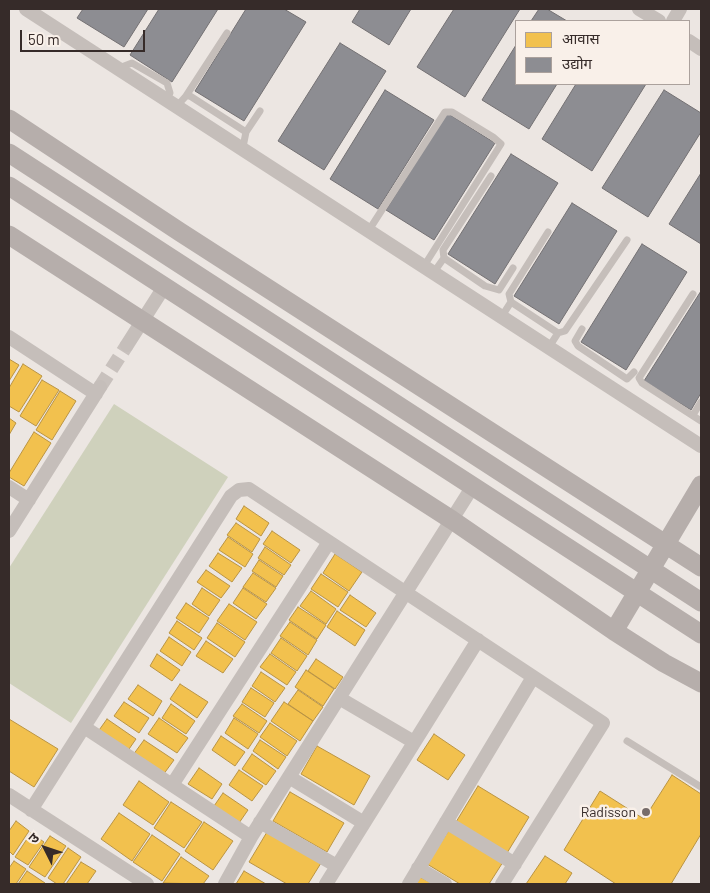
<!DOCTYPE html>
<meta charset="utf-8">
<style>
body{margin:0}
#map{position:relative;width:710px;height:893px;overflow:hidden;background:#ece6e2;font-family:Barlow,"Noto Sans Devanagari",sans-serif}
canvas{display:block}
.frame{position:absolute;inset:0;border:10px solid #362b29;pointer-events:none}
.legend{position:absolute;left:515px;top:20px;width:175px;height:65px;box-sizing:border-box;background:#f9f0e9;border:1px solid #aba19c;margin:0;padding:6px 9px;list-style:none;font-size:15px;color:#362b29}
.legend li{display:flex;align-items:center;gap:10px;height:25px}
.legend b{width:25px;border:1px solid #aba19c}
.north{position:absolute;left:20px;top:823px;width:50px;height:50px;-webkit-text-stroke:4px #f9f0e9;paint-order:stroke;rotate:311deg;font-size:14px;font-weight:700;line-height:20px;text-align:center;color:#362b29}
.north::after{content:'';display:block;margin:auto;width:18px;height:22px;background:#362b29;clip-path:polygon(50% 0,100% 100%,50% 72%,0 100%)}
.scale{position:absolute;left:20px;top:30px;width:125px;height:22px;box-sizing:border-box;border:2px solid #362b29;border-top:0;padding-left:6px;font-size:15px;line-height:18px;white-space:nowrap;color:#362b29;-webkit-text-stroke:4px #f9f0e9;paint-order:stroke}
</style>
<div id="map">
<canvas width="710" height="893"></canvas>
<div class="frame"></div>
<ul class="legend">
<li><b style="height:14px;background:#f2c14e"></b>आवास</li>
<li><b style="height:14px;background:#8d8d92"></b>उद्योग</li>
</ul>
<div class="north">उ</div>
<div class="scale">50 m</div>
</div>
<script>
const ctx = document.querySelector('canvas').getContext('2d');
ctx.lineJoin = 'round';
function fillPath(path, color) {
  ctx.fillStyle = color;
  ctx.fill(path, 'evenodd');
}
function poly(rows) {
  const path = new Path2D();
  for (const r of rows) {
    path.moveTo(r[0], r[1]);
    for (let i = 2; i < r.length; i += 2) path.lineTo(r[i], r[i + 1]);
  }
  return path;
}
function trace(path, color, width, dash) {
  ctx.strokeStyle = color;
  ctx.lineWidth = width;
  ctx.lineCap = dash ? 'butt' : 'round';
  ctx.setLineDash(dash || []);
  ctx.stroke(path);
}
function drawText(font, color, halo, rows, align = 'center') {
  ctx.font = font + ' Barlow,sans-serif';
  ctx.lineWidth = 5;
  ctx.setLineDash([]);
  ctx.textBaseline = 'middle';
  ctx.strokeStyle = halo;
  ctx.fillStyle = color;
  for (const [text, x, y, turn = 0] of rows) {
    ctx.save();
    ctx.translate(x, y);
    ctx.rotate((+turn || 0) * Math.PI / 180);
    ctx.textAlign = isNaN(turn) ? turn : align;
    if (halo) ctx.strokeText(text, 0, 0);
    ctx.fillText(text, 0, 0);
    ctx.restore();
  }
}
fillPath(poly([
 [114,404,228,477,71,723,9,683,9,568]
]), '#cfd1bc');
const homes = poly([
 [9,359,19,365,9,381,9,359],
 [23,364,42,376,19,412,9,406,9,388,23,364],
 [42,380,59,390,36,426,20,416,42,380],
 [60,391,76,401,52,440,36,430,60,391],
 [9,418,16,423,9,435,9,418],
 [34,432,51,443,24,486,9,477,9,473,34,432],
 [244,506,269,523,261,536,236,519,244,506],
 [236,523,260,539,252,552,227,535,236,523],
 [272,531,300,550,291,563,263,544,272,531],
 [228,537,253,554,245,567,219,550,228,537],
 [265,547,291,565,284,575,258,558,265,547],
 [218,553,242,568,232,582,209,566,218,553],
 [335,554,362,572,349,591,323,573,335,554],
 [259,560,283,576,276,587,252,571,259,560],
 [206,570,230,586,221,598,197,582,206,570],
 [253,573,276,588,266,602,243,587,253,573],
 [321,574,348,592,338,607,311,589,321,574],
 [202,588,220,600,209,616,192,604,202,588],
 [243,588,267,604,256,619,233,603,243,588],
 [311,591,336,609,326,624,300,606,311,591],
 [350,595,376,613,366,627,340,610,350,595],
 [186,603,209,618,199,633,176,618,186,603],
 [229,604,257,622,245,640,217,621,229,604],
 [298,607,326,625,317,639,289,620,298,607],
 [337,611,365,630,355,646,327,627,337,611],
 [177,621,202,638,194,650,169,633,177,621],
 [290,622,317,640,308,655,280,636,290,622],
 [217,623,245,642,235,657,207,638,217,623],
 [169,637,191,652,182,666,160,651,169,637],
 [281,638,307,656,297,671,271,653,281,638],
 [206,641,233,659,223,673,196,656,206,641],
 [157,654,180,670,172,681,150,666,157,654],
 [270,654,296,672,287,685,260,667,270,654],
 [316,659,343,677,335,689,308,671,316,659],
 [306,670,334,689,323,706,295,687,306,670],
 [261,672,285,688,275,702,252,686,261,672],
 [180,684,208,702,197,718,170,699,180,684],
 [138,685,162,701,153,716,128,699,138,685],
 [251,688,274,703,265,717,242,702,251,688],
 [298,690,323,707,313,721,288,704,298,690],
 [124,702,149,718,139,733,114,716,124,702],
 [284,702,313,721,300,741,271,721,284,702],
 [171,704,195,721,186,734,162,718,171,704],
 [242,704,267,721,259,733,233,716,242,704],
 [159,718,188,738,177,753,148,734,159,718],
 [234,718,258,734,248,749,225,733,234,718],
 [9,719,58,749,34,787,9,771,9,719],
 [107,719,136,739,127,752,97,733,107,719],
 [270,723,297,741,287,756,260,737,270,723],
 [434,734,465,755,448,780,417,760,434,734],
 [221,736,245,752,235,766,212,750,221,736],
 [144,740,174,760,163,775,133,755,144,740],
 [260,740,286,757,278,769,253,751,260,740],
 [317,746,370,776,354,805,301,774,317,746],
 [252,754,276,771,266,785,242,769,252,754],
 [199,768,222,784,212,799,188,784,199,768],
 [239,770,263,786,252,801,229,785,239,770],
 [672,775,701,794,701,834,671,884,616,884,564,850,600,791,644,819,672,775],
 [139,781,169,802,153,825,123,805,139,781],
 [478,786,529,817,507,853,456,822,478,786],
 [290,792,344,823,327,852,273,821,290,792],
 [223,793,248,810,239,823,214,806,223,793],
 [171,802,202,822,184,848,154,828,171,802],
 [119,813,150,834,132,861,101,839,119,813],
 [16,821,29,831,13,855,9,851,9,831,16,821],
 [204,822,233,841,213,870,185,851,204,822],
 [449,830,503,862,489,884,460,884,427,864,449,830],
 [267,832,321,863,308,884,287,884,249,862,267,832],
 [31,833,44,842,28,865,15,857,31,833],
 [152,835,180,854,162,881,133,862,152,835],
 [50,836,66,846,45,877,29,867,50,836],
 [68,848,81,857,63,884,57,884,48,878,68,848],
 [545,856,572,873,565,884,526,884,545,856],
 [181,857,209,876,203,884,163,883,181,857],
 [14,861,26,869,16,884,9,884,9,868,14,861],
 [81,862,96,871,87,884,66,884,81,862],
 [27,871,45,883,44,884,18,884,27,871],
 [244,871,266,884,236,884,244,871],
 [420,877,433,884,415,884,420,877]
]);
fillPath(homes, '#f2c14e');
trace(homes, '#ba9443', 1);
const industry = poly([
 [83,9,148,9,124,47,77,18,83,9],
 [159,9,218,9,172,82,130,55,159,9],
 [246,9,284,9,306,22,244,121,195,91,246,9],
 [360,9,411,9,389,45,352,22,360,9],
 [454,9,520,9,465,97,417,67,454,9],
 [539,9,547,9,567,21,531,21,539,9],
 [340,43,386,71,324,170,278,141,340,43],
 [516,45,516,84,557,84,529,129,482,100,516,45],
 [576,84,646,84,592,171,542,139,576,84],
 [385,90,434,120,378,209,330,179,385,90],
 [664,90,701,113,701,132,648,217,602,188,664,90],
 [447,113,495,143,434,240,386,210,447,113],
 [511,154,558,183,495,284,448,254,511,154],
 [701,173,701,244,669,224,701,173],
 [572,203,617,231,559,324,514,296,572,203],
 [642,244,687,272,626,370,581,342,642,244],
 [701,291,701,393,691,410,644,381,701,291]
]);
fillPath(industry, '#8d8d92');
trace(industry, '#737072', 1);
trace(poly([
 [100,387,127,345]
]), '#c8c1bd', 14, [14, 7]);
trace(poly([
 [119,68,132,63,167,83,170,93,167,99],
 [186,96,227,33],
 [177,106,186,96,190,96,246,132,243,147],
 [246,132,260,111],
 [491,176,443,250,444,258,485,286,499,290,513,268],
 [369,230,445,112,452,112,493,137,501,144,424,266],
 [548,232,509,294,511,302,558,333,565,331,627,240],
 [434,272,444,258],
 [693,294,639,378,642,383,701,421],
 [502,316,511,302],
 [582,329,575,341,578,346,627,379,634,372],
 [549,347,558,333],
 [693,415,701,402],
 [627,741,701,787]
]), '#c5beba', 7);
trace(poly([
 [26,9,701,446],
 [639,9,659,21],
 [673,21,680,9],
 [689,41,701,49],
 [9,337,96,394],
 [127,345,164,287],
 [9,487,29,500],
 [9,531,100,387],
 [339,698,414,742],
 [84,727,251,837],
 [289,777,364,823],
 [172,785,329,542],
 [9,795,147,884],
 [31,810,231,496,239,490,249,489,603,723,502,884],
 [260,822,337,866],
 [446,822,515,864],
 [418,868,445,884],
 [225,884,251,837,473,486],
 [326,884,478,640],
 [409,884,533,677]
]), '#c5beba', 14);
trace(poly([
 [9,119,180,232,701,567],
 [9,153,701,602],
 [9,186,701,634],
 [9,235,452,520,614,631,664,663,701,683],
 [614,631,701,485]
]), '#b6aeab', 19);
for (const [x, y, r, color] of [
 [646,812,5,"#766c6a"]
]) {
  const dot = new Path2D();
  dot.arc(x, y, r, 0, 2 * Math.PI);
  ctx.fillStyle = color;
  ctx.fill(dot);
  trace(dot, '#f9f0e9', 2);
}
drawText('14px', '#362b29', '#f9f0e9', [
 ["Radisson",636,812]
], 'right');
</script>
